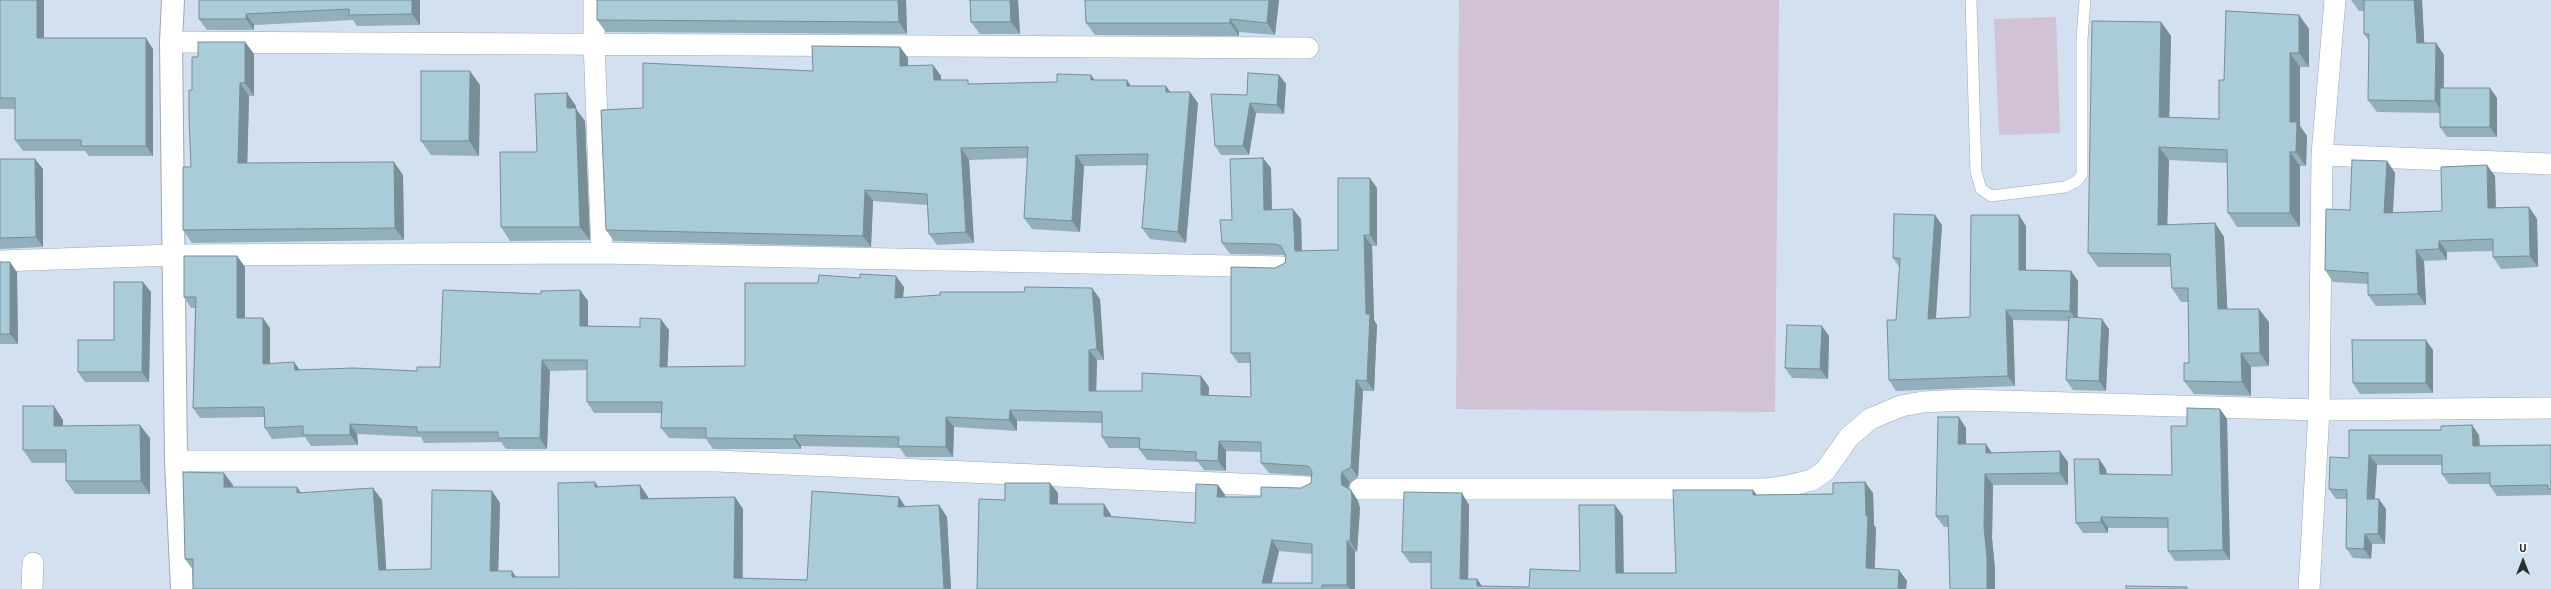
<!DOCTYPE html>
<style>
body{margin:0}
#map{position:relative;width:2551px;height:589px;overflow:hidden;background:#d2e0f0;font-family:Roboto,sans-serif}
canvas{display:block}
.north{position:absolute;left:2503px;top:541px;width:40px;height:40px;-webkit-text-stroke:3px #fff;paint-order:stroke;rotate:0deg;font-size:11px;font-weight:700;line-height:16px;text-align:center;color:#292e35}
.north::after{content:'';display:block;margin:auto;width:14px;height:18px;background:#292e35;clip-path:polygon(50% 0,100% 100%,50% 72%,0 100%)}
</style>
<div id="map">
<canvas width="2551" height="589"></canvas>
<div class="north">U</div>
</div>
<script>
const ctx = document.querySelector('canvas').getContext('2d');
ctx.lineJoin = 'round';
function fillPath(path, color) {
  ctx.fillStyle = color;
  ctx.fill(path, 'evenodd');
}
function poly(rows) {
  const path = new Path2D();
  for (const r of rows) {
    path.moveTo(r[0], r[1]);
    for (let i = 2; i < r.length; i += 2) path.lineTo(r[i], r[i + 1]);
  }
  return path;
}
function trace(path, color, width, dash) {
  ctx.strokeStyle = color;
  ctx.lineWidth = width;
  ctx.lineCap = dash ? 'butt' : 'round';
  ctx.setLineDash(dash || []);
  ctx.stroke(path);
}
fillPath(poly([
 [1459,0,1779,0,1775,412,1456,409],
 [2056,17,2060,133,1999,135,1994,19]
]), '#d1c2d5');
const service = poly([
 [1971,0,1976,172,1981,189,1991,196,2065,187,2077,181,2082,174,2082,39,2085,0]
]);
const minor = poly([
 [594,0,594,42,602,253],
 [171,42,1308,48],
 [2322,155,2551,164],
 [0,261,173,255,602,253,1282,267],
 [176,461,717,461,1309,487],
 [1360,489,1767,489,1788,486,1812,480,1825,471,1849,437,1870,419,1901,406,1923,402,1965,400,2319,410,2551,408],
 [32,589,33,563],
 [2309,589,2319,410,2322,155,2335,0]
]);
const tertiary = poly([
 [173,0,171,42,176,461,182,589]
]);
trace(service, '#9ba8b8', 12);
trace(minor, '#9ba8b8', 22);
trace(tertiary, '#9ba8b8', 24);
trace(service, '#fff', 11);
trace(minor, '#fff', 21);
trace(tertiary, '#fff', 22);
fillPath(poly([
 [0,0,44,0,44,38,153,49,153,156,89,156,85,151,23,151,15,140,15,109,0,109],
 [199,0,420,0,420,25,357,26,353,20,254,25,254,30,207,30,199,19],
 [597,0,906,0,907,34,606,32,597,20],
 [970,0,1018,0,1020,34,980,34,971,22],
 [1279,0,1275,35,1239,32,1239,36,1095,35,1086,23],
 [2351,0,2422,0,2424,43,2436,43,2444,55,2444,88,2490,88,2497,98,2497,137,2447,137,2440,127,2440,113,2377,112,2368,100,2369,41,2364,34,2364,11,2359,11],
 [2299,15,2309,29,2309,67,2300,67,2300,126,2307,136,2306,166,2300,166,2300,227,2237,227,2228,213,2227,163,2169,160,2167,225,2215,223,2224,237,2227,309,2269,322,2269,366,2251,367,2251,396,2194,394,2184,381,2189,363,2188,302,2181,302,2172,288,2171,267,2098,267,2088,253,2161,22,2171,36,2169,117,2219,119],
 [245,42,254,54,254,96,249,96,247,163,403,175,404,240,192,243,183,230,191,167,192,90,198,57],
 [900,47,908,58,908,66,933,65,941,76,941,80,971,84,1057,82,1091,75,1094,80,1170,92,1198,103,1186,243,1150,239,1142,228,1147,165,1084,166,1080,232,1032,229,1024,218,1028,158,969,160,974,243,937,245,929,234,927,205,873,201,871,247,614,241,606,230,813,71],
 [1279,75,1286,84,1284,114,1256,113,1249,155,1221,155,1215,146,1247,95],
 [480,85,479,156,431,155,421,141],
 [576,106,576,109,585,121,590,240,510,241,501,227,537,152],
 [0,159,43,169,43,247,0,249],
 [2387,161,2395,173,2393,213,2442,211,2495,176,2496,208,2529,207,2537,219,2538,267,2501,269,2493,257,2493,251,2447,252,2447,260,2424,261,2426,305,2376,306,2368,295,2368,284,2333,282,2325,270,2350,210],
 [1271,168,1272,210,1301,219,1302,251,1338,250,1377,188,1377,246,1372,246,1374,320,1377,325,1374,391,1363,391,1358,477,1350,483,1348,488,1351,490,1358,501,1360,508,1357,552,1355,551,1355,589,977,589,1005,500,1058,493,1058,504,1104,504,1111,515,1111,517,1195,523,1218,485,1225,495,1225,497,1261,497,1301,488,1311,483,1312,476,1269,473,1261,463,1261,452,1226,451,1226,471,1204,470,1198,462,1147,460,1139,449,1139,448,1109,448,1102,437,1102,423,1017,421,1017,431,954,427,953,457,906,457,900,448,801,446,801,449,713,449,706,439,669,438,661,428,662,413,594,413,587,402,587,370,550,371,547,449,506,449,501,442,424,443,421,437,357,434,358,445,311,446,305,437,272,439,265,428,264,417,200,418,193,408,195,308,191,308,184,297,237,256,245,267,245,318,270,328,270,364,300,370,417,371,440,367,541,294,580,290,588,301,588,326,669,330,667,367,745,366,904,287,903,297,1100,299,1104,360,1097,360,1096,391,1142,391,1201,376,1209,387,1208,396,1251,397,1250,363,1238,363,1231,353,1275,268,1285,263,1286,256,1283,255,1230,254,1222,243,1232,220],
 [1279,551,1312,554,1312,583,1272,583],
 [1942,225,1936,318,1970,317,2026,226,2026,270,2071,271,2078,281,2078,318,2109,329,2106,391,2073,390,2066,380,2068,321,2013,320,2015,386,1896,391,1889,380,1896,320,1900,268,1893,258],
 [0,262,17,272,18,344,0,344],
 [143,282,151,292,149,382,85,382,78,372,114,340],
 [1829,336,1828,379,1792,378,1785,368],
 [2433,350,2433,393,2360,394,2353,383],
 [2220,409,2227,419,2230,560,2175,561,2168,551,2168,528,2108,528,2108,533,2083,533,2076,523,2099,459,2106,469,2107,474,2172,475,2187,426],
 [63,420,63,426,150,438,150,494,75,494,66,481,66,463,32,463,23,450],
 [1966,428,1966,444,1992,453,2068,462,2068,485,1993,485,1992,538,1995,569,1949,527,1944,527,1936,516],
 [2479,435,2480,446,2551,445,2551,495,2497,496,2490,486,2490,484,2449,484,2442,474,2442,465,2377,465,2375,499,2386,509,2385,544,2372,544,2371,559,2353,558,2346,548,2347,499,2336,499,2329,489,2349,458],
 [233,485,233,487,297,487,301,493,382,500,386,570,431,569,492,491,500,503,498,571,516,577,559,577,599,487,640,485,648,497,649,498,735,497,743,509,743,578,807,580,905,507,939,505,947,517,951,589,193,589,193,570,185,559],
 [1753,490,1757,495,1873,493,1874,525,1876,528,1875,568,1899,570,1907,581,1906,589,1431,589,1431,563,1410,563,1402,552,1469,505,1468,579,1477,579,1482,586,1529,587,1580,571,1623,516,1623,573,1676,573]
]), '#92afba');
fillPath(poly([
 [37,0,44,0,44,49,37,38],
 [412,0,420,0,420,25,412,14],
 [898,0,906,0,907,34,899,22],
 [1010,0,1018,0,1020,34,1011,22],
 [1269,0,1279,0,1275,35,1267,23],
 [2414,0,2422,0,2425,55,2417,43],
 [246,14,254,25,254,30,246,19],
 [2299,15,2309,29,2309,67,2299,53],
 [1230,19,1239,32,1239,36,1230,23],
 [2161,22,2171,36,2169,131,2159,117],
 [146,38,153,49,153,156,146,146],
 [245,42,254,54,254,96,245,83],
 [2436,43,2444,55,2443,113,2435,101],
 [900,47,908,58,908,77,900,66],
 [2290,53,2300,67,2300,126,2307,136,2306,166,2296,152,2290,122],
 [933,65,941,76,941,91,934,80],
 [470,71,480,85,479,156,469,141],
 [1091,75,1099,86,1091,80],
 [1279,75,1286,84,1284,114,1277,105],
 [1127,80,1134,91,1127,86],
 [240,83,249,96,247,176,238,163],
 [1166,86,1174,97,1166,92],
 [2490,88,2497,98,2497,137,2490,127],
 [1190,92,1198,103,1186,243,1178,232],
 [567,93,576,106,576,109,585,121,590,240,580,227,567,108],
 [1250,103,1256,113,1249,155,1243,146],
 [2159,147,2169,160,2167,239,2158,225],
 [961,148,969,160,974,243,966,232],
 [2290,152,2300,166,2300,227,2290,213],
 [1076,155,1084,166,1080,232,1072,221],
 [1263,158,1271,168,1272,220,1264,210],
 [35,159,43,169,43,247,36,237],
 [2387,161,2395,173,2392,225,2384,213],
 [394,162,403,175,404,240,395,228],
 [2487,165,2495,176,2496,220,2488,208],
 [1370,178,1377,188,1377,246,1370,235],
 [865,190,873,201,871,247,863,236],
 [2529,207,2537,219,2538,267,2530,256],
 [1293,209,1301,219,1302,262,1295,251],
 [1935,215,1942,225,1935,329,1928,319],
 [2019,215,2026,226,2026,280,2019,270],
 [2215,223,2224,237,2228,323,2218,309],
 [1364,235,1372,246,1374,320,1377,325,1374,391,1367,381,1366,314],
 [2439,241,2447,252,2447,260,2439,249],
 [2416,250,2424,261,2426,305,2418,294],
 [237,256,245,267,245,328,237,318],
 [10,262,17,272,18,344,10,334],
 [2071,271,2078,281,2077,321,2070,311],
 [896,276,904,287,902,309,895,298],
 [143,282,151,292,149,382,142,372],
 [1092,288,1100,299,1104,360,1097,349],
 [580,290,588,301,588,337,580,326],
 [2259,309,2269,322,2269,366,2260,353],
 [2006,310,2013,320,2015,386,2008,376],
 [263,318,270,328,270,375,263,364],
 [661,319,669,330,667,378,660,367],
 [2102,319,2109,329,2106,391,2099,381],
 [1822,326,1829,336,1828,379,1820,369],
 [2426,340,2433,350,2433,393,2426,383],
 [1089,350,1097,360,1096,401,1089,391],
 [2241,353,2251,367,2251,396,2242,382],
 [542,360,550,371,547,449,540,438],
 [294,362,302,373,295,370],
 [1201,376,1209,387,1208,406,1201,395],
 [1356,380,1363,391,1358,477,1351,467],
 [54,406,63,420,63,439,54,426],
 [2220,409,2227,419,2230,560,2223,550],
 [1010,410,1017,421,1017,431,1009,420],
 [946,417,954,427,953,457,946,447],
 [1959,417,1966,428,1966,455,1958,444],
 [350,424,357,434,358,445,350,435],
 [140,425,150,438,150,494,141,481],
 [2472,425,2479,435,2480,456,2473,446],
 [794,435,801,446,801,449,794,439],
 [1219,441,1226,451,1226,471,1218,461],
 [1986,444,1994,456,1986,453],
 [2060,451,2068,462,2068,485,2060,473],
 [2369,455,2377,465,2374,509,2367,499],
 [2099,459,2106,469,2107,484,2100,474],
 [1342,472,1350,483,1348,489,1342,485,1341,478],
 [224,473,233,485,232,499,224,487],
 [1985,474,1993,485,1992,538,1995,569,1995,589,1987,589,1984,527],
 [595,482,603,494,595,487],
 [1865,482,1873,493,1874,525,1876,528,1874,579,1866,568,1866,516],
 [1050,483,1058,493,1058,515,1050,504],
 [640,485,648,497,649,510,641,499],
 [1218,485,1225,495,1225,508,1217,497],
 [297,487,305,499,297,493],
 [373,488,382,500,387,582,379,570],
 [1351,490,1358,501,1360,508,1357,552,1350,541],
 [1753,490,1761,501,1753,495],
 [492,491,500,503,498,583,490,571],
 [1462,493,1469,505,1468,589,1460,579],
 [735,497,743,509,742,589,734,578],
 [899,497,907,509,898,507],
 [2379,499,2386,509,2385,544,2378,534],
 [1104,504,1111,515,1111,527,1104,516],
 [939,505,947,517,951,589,944,589],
 [1615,505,1623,516,1624,584,1616,573],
 [2101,517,2108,528,2108,533,2101,522],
 [2365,534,2372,544,2371,559,2364,549],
 [1272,540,1279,551,1270,589,1262,583],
 [1347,541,1355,551,1355,589,1350,589,1347,585],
 [1899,570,1907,581,1906,589,1898,589],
 [512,571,520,583,512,577],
 [1477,579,1484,589,1477,586]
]), '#778e97');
const building = poly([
 [0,0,37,0,37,38,146,38,146,146,81,146,81,140,15,140,15,98,0,98,0,0],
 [199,0,412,0,412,14,349,15,349,9,246,14,246,19,199,19,199,0],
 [597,0,898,0,899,22,597,20,597,0],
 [970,0,1010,0,1011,22,971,22,970,0],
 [1085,0,1269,0,1267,23,1230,19,1230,23,1086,23,1085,0],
 [2364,0,2414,0,2417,43,2436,43,2435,101,2368,100,2369,34,2364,34,2364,0],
 [2226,11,2299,15,2299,53,2290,53,2290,122,2297,122,2296,152,2290,152,2290,213,2228,213,2227,150,2159,147,2158,225,2215,223,2218,309,2259,309,2260,353,2241,353,2242,382,2184,381,2184,363,2189,363,2188,288,2172,288,2170,254,2088,253,2092,21,2161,22,2159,117,2219,119,2219,80,2224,80,2226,11],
 [198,42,245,42,245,83,240,83,238,163,394,162,395,228,183,230,183,167,191,167,189,118,189,90,192,90,192,57,198,57,198,42],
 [812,46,900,47,900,66,933,65,934,80,968,80,968,84,1057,82,1057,74,1091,75,1091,80,1127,80,1127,86,1166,86,1166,92,1190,92,1178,232,1142,228,1148,154,1076,155,1072,221,1024,218,1028,147,961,148,966,232,929,234,927,194,865,190,863,236,606,230,601,110,643,108,643,63,813,71,812,46],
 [421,71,470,71,469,141,421,141,421,71],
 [1248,73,1279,75,1277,105,1250,103,1243,146,1215,146,1211,94,1247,95,1248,73],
 [2440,88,2490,88,2490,127,2440,127,2440,88],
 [567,93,567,108,576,108,580,227,501,227,500,152,537,152,535,94,567,93],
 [1263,158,1264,210,1293,209,1295,251,1338,250,1338,178,1370,178,1370,235,1364,235,1366,314,1370,314,1367,381,1356,380,1351,467,1342,472,1341,478,1342,485,1351,490,1352,497,1350,541,1347,541,1347,585,1322,585,1322,589,977,589,979,499,1005,500,1005,483,1050,483,1050,504,1104,504,1104,516,1195,523,1196,484,1218,485,1217,497,1261,497,1261,487,1301,488,1311,483,1312,471,1308,466,1261,463,1261,442,1219,441,1218,461,1196,460,1196,452,1139,449,1140,438,1102,437,1102,412,1010,410,1009,420,946,417,946,447,898,446,899,437,794,435,794,439,706,438,706,428,661,428,662,402,587,402,587,360,542,360,540,438,498,438,498,432,417,432,417,427,350,424,350,435,303,435,303,426,265,428,264,407,193,408,196,297,184,297,184,256,237,256,237,318,263,318,263,364,294,362,295,370,354,368,417,371,417,367,440,367,443,290,541,294,541,291,580,290,580,326,640,327,640,318,661,319,660,367,745,366,745,283,818,283,819,275,860,278,860,274,896,276,895,298,940,295,940,292,1024,292,1025,287,1092,288,1097,349,1089,350,1089,391,1142,391,1142,373,1201,376,1201,395,1251,397,1250,353,1231,353,1231,267,1275,268,1285,263,1286,256,1281,246,1275,244,1222,243,1220,220,1232,220,1230,159,1263,158],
 [1272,540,1312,544,1312,583,1262,583,1272,540],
 [0,159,35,159,36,237,0,238,0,159],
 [2352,160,2387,161,2384,213,2442,211,2441,167,2487,165,2488,208,2529,207,2530,256,2493,257,2493,239,2439,241,2439,249,2416,250,2418,294,2368,295,2368,273,2325,270,2326,209,2350,210,2352,160],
 [1894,214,1935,215,1928,319,1970,317,1971,215,2019,215,2019,270,2071,271,2070,311,2006,310,2008,376,1889,380,1887,320,1896,320,1900,258,1893,258,1894,214],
 [0,262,10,262,10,334,0,334,0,262],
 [114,282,143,282,142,372,78,372,78,340,114,340,114,282],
 [2069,317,2102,319,2099,381,2066,380,2069,317],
 [1787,325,1822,326,1820,369,1785,368,1787,325],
 [2352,340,2426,340,2426,383,2353,383,2352,340],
 [23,406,54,406,54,426,140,425,141,481,66,481,66,450,23,450,23,406],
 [2187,408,2220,409,2223,550,2168,551,2168,518,2101,517,2101,522,2076,523,2074,459,2099,459,2100,474,2172,475,2171,426,2187,426,2187,408],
 [1938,417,1959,417,1958,444,1986,444,1986,453,2060,451,2060,473,1985,474,1984,527,1987,558,1987,589,1950,589,1948,516,1936,516,1938,417],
 [2472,425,2473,446,2551,445,2551,489,2548,489,2548,485,2490,486,2490,473,2442,474,2442,455,2369,455,2367,499,2379,499,2378,534,2365,534,2364,549,2346,548,2347,490,2329,489,2330,457,2349,458,2349,430,2441,430,2441,426,2472,425],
 [183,472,224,473,224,487,297,487,297,493,373,488,379,570,431,569,432,490,492,491,490,571,512,571,512,577,559,577,558,483,595,482,595,487,640,485,641,499,735,497,734,578,807,580,812,491,899,497,898,507,939,505,944,589,193,589,193,559,185,559,183,472],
 [1865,482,1866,516,1868,516,1866,568,1899,570,1898,589,1431,589,1431,552,1402,552,1404,492,1462,493,1460,579,1477,579,1477,586,1529,587,1530,569,1580,571,1579,505,1615,505,1616,573,1676,573,1673,490,1753,490,1753,495,1833,494,1833,483,1865,482],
 [2126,586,2187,587,2187,589,2126,589,2126,586]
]);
fillPath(building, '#aacbd8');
trace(building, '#778e97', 1);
</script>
